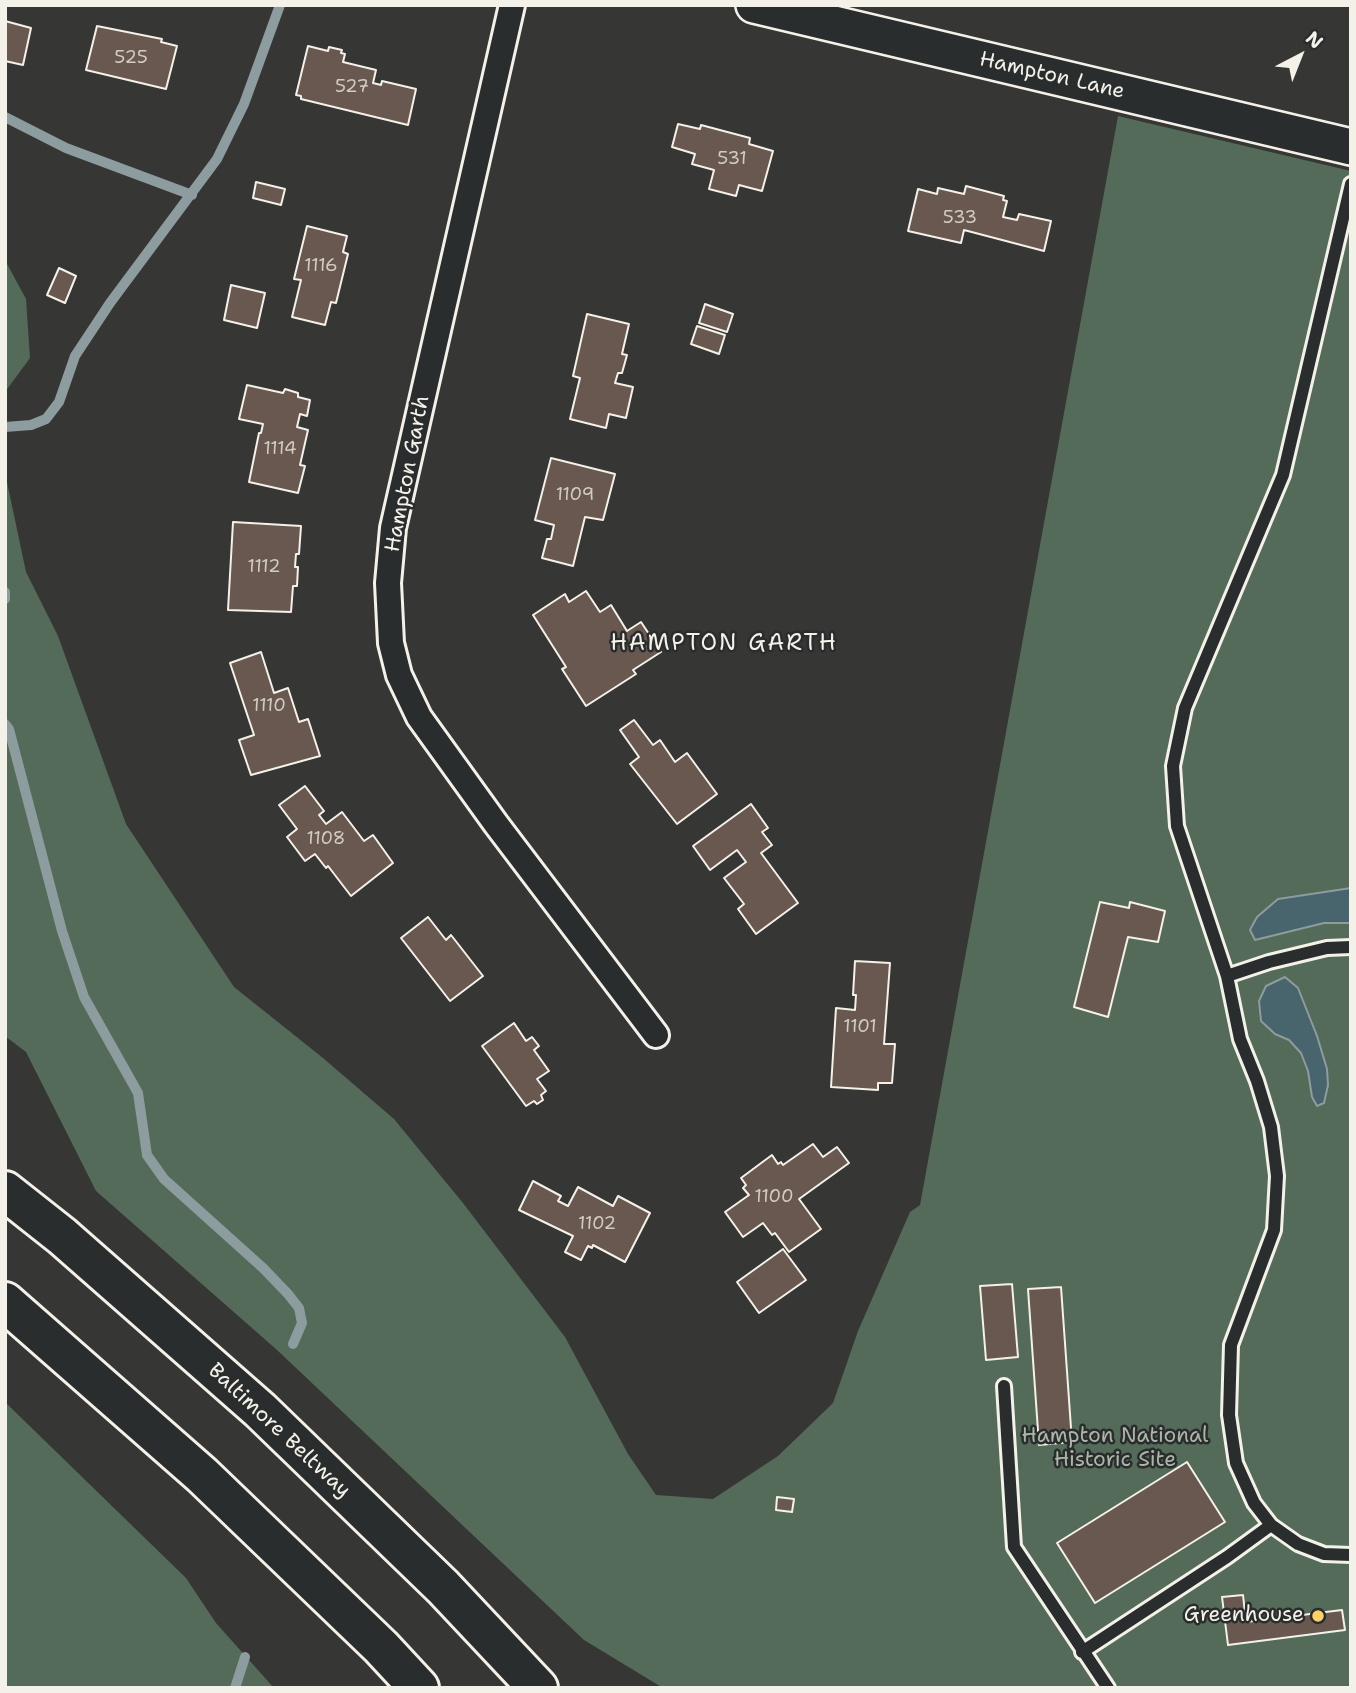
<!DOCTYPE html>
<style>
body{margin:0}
#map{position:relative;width:1356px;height:1693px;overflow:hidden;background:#363635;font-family:"Shantell Sans",sans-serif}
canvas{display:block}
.frame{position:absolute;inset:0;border:7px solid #f4f1e8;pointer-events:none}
.north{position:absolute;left:1265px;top:21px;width:70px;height:70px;-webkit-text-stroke:5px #2a2d2e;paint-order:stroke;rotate:42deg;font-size:19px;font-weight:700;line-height:28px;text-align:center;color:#f4f1e8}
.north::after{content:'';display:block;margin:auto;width:24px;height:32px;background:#f4f1e8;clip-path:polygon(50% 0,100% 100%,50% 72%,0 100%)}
</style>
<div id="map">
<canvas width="1356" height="1693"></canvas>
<div class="frame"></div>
<div class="north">N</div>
</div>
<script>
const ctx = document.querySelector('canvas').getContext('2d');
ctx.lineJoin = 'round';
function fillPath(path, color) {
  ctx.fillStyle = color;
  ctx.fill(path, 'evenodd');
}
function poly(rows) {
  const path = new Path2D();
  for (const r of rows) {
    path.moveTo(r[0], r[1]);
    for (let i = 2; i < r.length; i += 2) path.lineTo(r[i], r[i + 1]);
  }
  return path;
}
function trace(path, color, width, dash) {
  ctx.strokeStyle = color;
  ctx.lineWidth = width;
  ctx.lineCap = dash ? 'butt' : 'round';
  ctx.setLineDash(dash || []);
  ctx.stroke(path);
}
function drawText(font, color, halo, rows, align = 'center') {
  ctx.font = font + ' "Shantell Sans",sans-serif';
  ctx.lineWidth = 5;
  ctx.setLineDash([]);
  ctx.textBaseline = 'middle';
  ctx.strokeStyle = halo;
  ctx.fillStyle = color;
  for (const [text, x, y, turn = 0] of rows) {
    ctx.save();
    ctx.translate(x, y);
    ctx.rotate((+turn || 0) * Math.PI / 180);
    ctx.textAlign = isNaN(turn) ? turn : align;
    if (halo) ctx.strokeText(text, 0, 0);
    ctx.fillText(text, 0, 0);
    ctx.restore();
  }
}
fillPath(poly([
 [1118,116,1351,171,1351,1688,663,1688,584,1640,277,1350,96,1191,26,1052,5,1036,5,461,7,482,26,572,58,636,126,824,234,987,323,1058,394,1119,463,1203,565,1337,628,1454,656,1495,713,1499,778,1456,833,1403,858,1331,910,1212,920,1205],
 [5,260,26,299,30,358,5,392],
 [5,1402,186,1578,216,1623,274,1688,5,1688]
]), '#536b58');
const water = poly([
 [1351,888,1351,923,1324,923,1255,940,1250,930,1257,917,1278,899,1351,888],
 [1285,977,1298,988,1317,1036,1327,1069,1328,1085,1324,1103,1317,1106,1312,1097,1308,1071,1301,1053,1289,1040,1275,1034,1261,1021,1259,1001,1266,986,1285,977]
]);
fillPath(water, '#48646d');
trace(water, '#8d9c9e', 2);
trace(poly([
 [5,117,66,148,192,195],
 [5,427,31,425,46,419,59,402,75,356,110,303,217,159,244,104,280,5],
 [5,592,5,599],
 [5,724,9,729,62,931,84,997,138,1093,147,1155,164,1179,263,1268,288,1294,299,1308,302,1323,293,1344],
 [235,1688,245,1657]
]), '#8d9c9e', 10);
const building = poly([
 [5,21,31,28,23,65,5,61,5,21],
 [97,26,162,39,161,42,177,46,166,89,86,70,97,26],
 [308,46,328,51,329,47,342,50,341,53,345,54,343,62,376,70,373,83,381,85,382,81,416,89,408,125,301,99,301,96,296,95,308,46],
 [678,124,700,129,701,125,750,138,749,144,773,151,762,191,739,185,736,196,709,189,714,170,692,164,695,154,672,147,678,124],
 [256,182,285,189,281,205,253,198,256,182],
 [966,186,1004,196,1003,200,1007,201,1003,217,1017,220,1019,214,1051,221,1044,251,964,230,961,243,908,231,918,189,937,194,938,188,964,194,966,186],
 [307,226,347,236,343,252,348,254,336,303,331,302,325,325,292,317,301,280,294,279,307,226],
 [59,268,76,276,65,303,47,295,59,268],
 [231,285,265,293,257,328,224,320,231,285],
 [705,304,733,314,727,332,699,323,705,304],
 [587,314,629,324,622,354,627,355,622,373,618,373,615,383,633,387,626,418,609,414,606,428,570,419,580,378,573,376,587,314],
 [697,326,725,335,719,354,691,344,697,326],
 [247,385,283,393,285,389,298,393,298,397,310,400,307,416,300,414,297,427,308,430,300,465,305,466,298,493,249,482,259,433,261,433,263,424,239,419,247,385],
 [551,458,615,474,603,520,585,517,573,566,542,558,547,539,551,539,554,525,535,520,551,458],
 [233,522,301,526,299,554,296,554,295,567,298,567,297,586,293,586,291,612,228,610,233,522],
 [586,591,600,612,611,605,627,631,641,622,661,652,633,670,636,674,586,706,562,669,566,667,533,615,565,594,569,602,586,591],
 [261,652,274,693,288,688,299,722,308,719,320,756,251,775,239,740,254,735,230,663,261,652],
 [634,720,653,745,660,740,675,762,687,753,717,794,677,824,630,764,639,757,620,730,634,720],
 [305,786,324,811,319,815,326,824,342,812,364,841,373,835,393,863,351,896,328,866,326,868,315,854,305,861,287,837,297,829,279,805,305,786],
 [751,804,768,828,762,832,772,845,761,853,798,903,756,934,738,909,744,904,724,878,746,862,737,850,710,870,693,846,751,804],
 [1100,902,1129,908,1130,902,1165,911,1158,942,1128,937,1108,1017,1074,1007,1100,902],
 [428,917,446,940,451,935,483,976,450,1001,401,938,428,917],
 [855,961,890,963,884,1044,895,1044,892,1083,878,1083,878,1090,831,1087,836,1008,855,1010,856,995,853,995,855,961],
 [514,1023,526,1041,532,1037,539,1046,534,1050,549,1071,537,1079,546,1091,541,1095,543,1100,537,1104,534,1101,526,1106,482,1046,514,1023],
 [813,1144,823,1157,837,1147,849,1163,799,1199,821,1229,789,1252,775,1233,772,1235,763,1223,743,1237,725,1212,749,1195,743,1188,746,1185,741,1178,772,1155,778,1164,781,1162,783,1165,813,1144],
 [533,1181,561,1196,558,1201,568,1206,578,1187,613,1206,618,1196,650,1213,625,1262,593,1245,592,1248,588,1246,581,1260,565,1252,573,1236,519,1210,533,1181],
 [783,1249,806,1280,759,1313,737,1282,783,1249],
 [1012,1284,1018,1357,986,1360,980,1286,1012,1284],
 [1061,1287,1072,1442,1039,1445,1028,1289,1061,1287],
 [1187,1462,1225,1522,1095,1603,1057,1543,1187,1462],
 [777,1497,794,1499,792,1512,776,1510,777,1497],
 [1243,1595,1246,1622,1342,1610,1345,1630,1228,1645,1222,1597,1243,1595]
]);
fillPath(building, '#685850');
trace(building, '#f4f1e8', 2);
const lane = poly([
 [1351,184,1283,475,1185,708,1173,766,1177,826,1227,976,1240,1039,1257,1081,1271,1127,1277,1176,1274,1230,1231,1345,1229,1415,1236,1463,1254,1503,1271,1525,1298,1544,1324,1554,1351,1555],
 [1227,976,1269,962,1327,948,1351,947],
 [1004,1386,1014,1547,1108,1688],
 [1082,1652,1227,1557,1271,1525]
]);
const street = poly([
 [512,5,393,528,388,583,391,643,399,675,419,717,496,824,656,1035]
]);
const secondary = poly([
 [754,5,1351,147]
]);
const highway = poly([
 [5,1191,62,1236,260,1410,443,1587,538,1688],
 [5,1302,202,1475,381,1647,419,1688]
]);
trace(lane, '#f4f1e8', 18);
trace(street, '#f4f1e8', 30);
trace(secondary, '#f4f1e8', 40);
trace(highway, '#f4f1e8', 44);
trace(lane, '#2a2d2e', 12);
trace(street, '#2a2d2e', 24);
trace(secondary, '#2a2d2e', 35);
trace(highway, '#2a2d2e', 38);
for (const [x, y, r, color] of [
 [1318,1616,7,"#ffd166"]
]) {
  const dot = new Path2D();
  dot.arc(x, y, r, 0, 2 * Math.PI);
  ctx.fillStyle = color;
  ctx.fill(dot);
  trace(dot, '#2a2d2e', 2.5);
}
drawText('18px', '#d1cbc2', null, [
 ["525",131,58],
 ["527",352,87],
 ["531",732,159],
 ["533",960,218],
 ["1116",321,266],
 ["1114",280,449],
 ["1109",575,495],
 ["1112",264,567],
 ["1110",269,706],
 ["1108",326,839],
 ["1101",860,1027],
 ["1100",774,1197],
 ["1102",597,1224]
]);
drawText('21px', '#f4f1e8', '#2a2d2e', [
 ["Hampton Lane",1052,76,13],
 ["Hampton Garth",408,474,-79],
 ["Baltimore Beltway",279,1431,43]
]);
drawText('21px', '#acb5a7', '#2a2d2e', [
 ["Hampton National",1115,1437],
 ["Historic Site",1115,1461]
]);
drawText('21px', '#f4f1e8', '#2a2d2e', [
 ["Greenhouse",1304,1616]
], 'right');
ctx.letterSpacing = '2px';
drawText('23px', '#f4f1e8', '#2a2d2e', [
 ["HAMPTON GARTH",724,644]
]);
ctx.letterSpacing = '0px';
</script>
